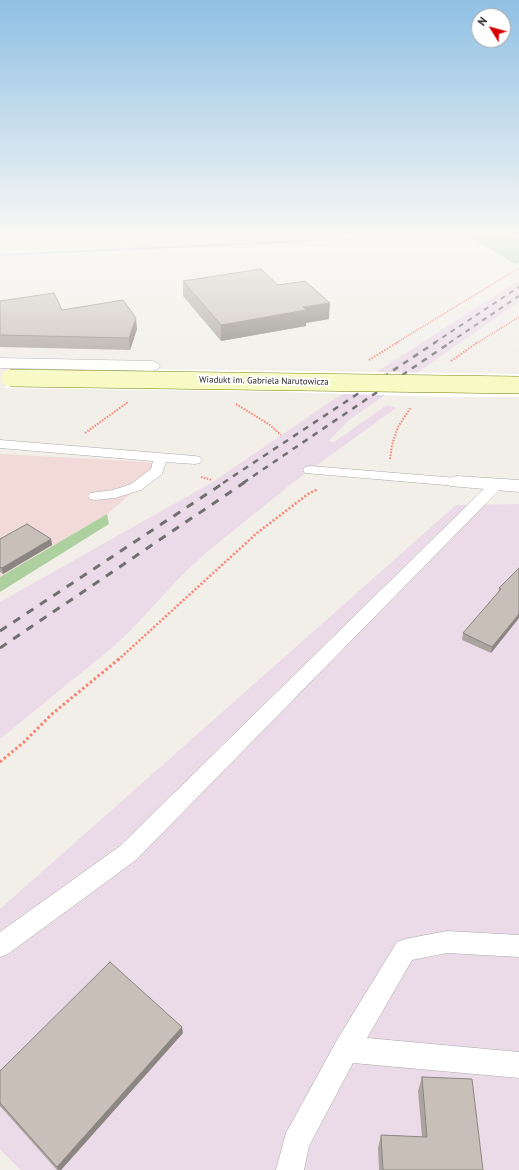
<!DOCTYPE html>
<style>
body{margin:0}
#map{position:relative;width:519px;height:1170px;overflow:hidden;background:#f2efe9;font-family:"PT Sans",sans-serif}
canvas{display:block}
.north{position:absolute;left:471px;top:8px;width:40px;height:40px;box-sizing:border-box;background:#fff;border:1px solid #a7a7a7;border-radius:50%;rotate:307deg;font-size:11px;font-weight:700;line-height:16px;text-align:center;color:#222}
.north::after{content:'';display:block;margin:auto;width:14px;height:18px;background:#d40000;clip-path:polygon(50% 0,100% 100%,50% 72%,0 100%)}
</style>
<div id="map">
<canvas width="519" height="1170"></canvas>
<div class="north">N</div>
</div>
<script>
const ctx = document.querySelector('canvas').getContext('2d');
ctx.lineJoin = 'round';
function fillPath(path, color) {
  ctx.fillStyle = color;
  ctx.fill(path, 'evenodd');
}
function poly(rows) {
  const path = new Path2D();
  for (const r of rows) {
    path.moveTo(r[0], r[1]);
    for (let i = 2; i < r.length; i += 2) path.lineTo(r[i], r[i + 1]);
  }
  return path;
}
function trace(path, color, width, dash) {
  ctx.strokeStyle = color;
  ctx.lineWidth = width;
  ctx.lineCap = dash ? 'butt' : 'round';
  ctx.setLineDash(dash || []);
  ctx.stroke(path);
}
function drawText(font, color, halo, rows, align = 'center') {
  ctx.font = font + ' "PT Sans",sans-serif';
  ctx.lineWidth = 4;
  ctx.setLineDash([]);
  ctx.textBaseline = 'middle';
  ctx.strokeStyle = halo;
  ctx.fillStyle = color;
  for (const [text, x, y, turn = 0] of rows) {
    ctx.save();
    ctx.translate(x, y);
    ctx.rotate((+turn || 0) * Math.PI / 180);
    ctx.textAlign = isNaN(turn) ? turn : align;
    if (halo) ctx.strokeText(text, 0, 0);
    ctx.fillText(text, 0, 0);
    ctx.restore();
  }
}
fillPath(poly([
 [0,454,167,463,107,514,0,577]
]), '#f2dad9');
fillPath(poly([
 [519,280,519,302,349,420,329,441,334,442,387,405,396,408,295,481,207,552,183,574,131,630,113,647,0,739,0,602,211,483,333,400],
 [519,504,519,1170,20,1170,0,1149,0,909,456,505]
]), '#ebdbe8');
fillPath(poly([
 [0,233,395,233,396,234,170,246,0,251]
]), '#eef0d5');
fillPath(poly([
 [463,233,519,233,519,262,515,264],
 [107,514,109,524,0,592,0,577]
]), '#add19e');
fillPath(poly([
 [15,367,519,374,519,397,446,397,285,392,5,388]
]), '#fff');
fillPath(poly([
 [436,233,460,233,458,234,419,236,417,235,419,234,436,233],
 [413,235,413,236,411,237,0,256,0,254,413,235]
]), '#aad3df');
const service = poly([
 [0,440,195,456,200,457,202,460,200,463,195,464,166,462,162,474,141,490,115,498,95,500,90,499,88,496,90,493,113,490,131,484,151,469,153,461,0,448,0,440],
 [310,466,457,478,462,479,464,482,462,485,457,486,305,473,303,470,305,467,310,466],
 [497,480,502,481,504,484,502,487,136,860,8,954,0,957,0,932,120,846,492,481,497,480],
 [447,931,519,935,519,957,447,953,412,960,367,1038,519,1052,519,1078,353,1063,309,1146,304,1170,276,1170,286,1133,337,1040,397,942,405,939,447,931]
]);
const minor = poly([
 [0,358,152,361,158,363,160,366,158,369,152,371,0,368,0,358],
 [457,476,519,480,519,492,450,486,447,482,450,478,457,476]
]);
trace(service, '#a9a9a9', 1);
trace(minor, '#a9a9a9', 1);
trace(poly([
 [396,343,519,268],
 [477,343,519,317]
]), '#fa8072', 1.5, [1, 1]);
trace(poly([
 [369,360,398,342],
 [451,361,478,342],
 [236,404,270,425,281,435],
 [85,433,128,402],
 [390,459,392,445,398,427,411,407],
 [201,477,212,480]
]), '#fa8072', 2, [1.5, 1.5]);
trace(poly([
 [118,660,257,533,308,494,318,489]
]), '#fa8072', 2.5, [2, 2]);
trace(poly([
 [0,762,24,742,52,714,119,659]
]), '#fa8072', 3, [2.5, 2.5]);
fillPath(service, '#fff');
fillPath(minor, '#fff');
trace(poly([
 [434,343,519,287],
 [449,343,519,296]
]), '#707070', 2, [5, 5]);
trace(poly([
 [223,483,436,342],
 [243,483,451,342]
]), '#707070', 2.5, [6, 6]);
trace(poly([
 [0,631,225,482],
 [0,648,245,482]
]), '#707070', 3, [8, 8]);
const secondaryBridge = poly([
 [10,378,519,385]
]);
trace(secondaryBridge, '#707d05', 18, []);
trace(secondaryBridge, '#f7fabf', 17);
fillPath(poly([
 [183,281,329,319,306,323,306,326,221,341,183,296],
 [0,301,62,310,137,329,130,350,0,347],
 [0,539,51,539,52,545,3,574,0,572],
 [519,568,519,618,491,653,462,640,463,633,498,594,499,588],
 [183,1033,61,1170,57,1170,0,1106,0,1071],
 [422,1077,483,1170,379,1170,378,1148,381,1135,422,1137,418,1091]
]), '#aba49e');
fillPath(poly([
 [330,303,329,319,306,323,306,326,221,341,221,325,303,307],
 [136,318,137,329,130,350,129,338],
 [51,539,52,545,3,574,2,568],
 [519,614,519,618,491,653,492,647],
 [182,1027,183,1033,61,1170,58,1170,57,1167]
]), '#8b8681');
const building = poly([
 [261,269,278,285,305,281,330,303,303,307,306,310,221,325,183,281,261,269],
 [54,293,62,310,123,300,136,318,129,338,0,335,0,301,54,293],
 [27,524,51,539,2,568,0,567,0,539,27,524],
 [519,568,519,614,492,647,463,633,501,589,499,588,519,568],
 [110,962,182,1027,57,1167,0,1103,0,1071,110,962],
 [422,1077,472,1079,483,1170,383,1170,381,1135,427,1137,422,1077]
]);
fillPath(building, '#c7bfb8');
trace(building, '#8b8681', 1);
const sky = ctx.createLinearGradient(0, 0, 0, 397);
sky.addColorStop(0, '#8fc0e4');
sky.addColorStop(0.59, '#f9f8f5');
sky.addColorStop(1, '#f9f8f500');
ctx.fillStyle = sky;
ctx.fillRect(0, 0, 519, 397);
drawText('9px', '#222', '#fff', [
 ["Wiadukt im. Gabriela Narutowicza",264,381,1]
]);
</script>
